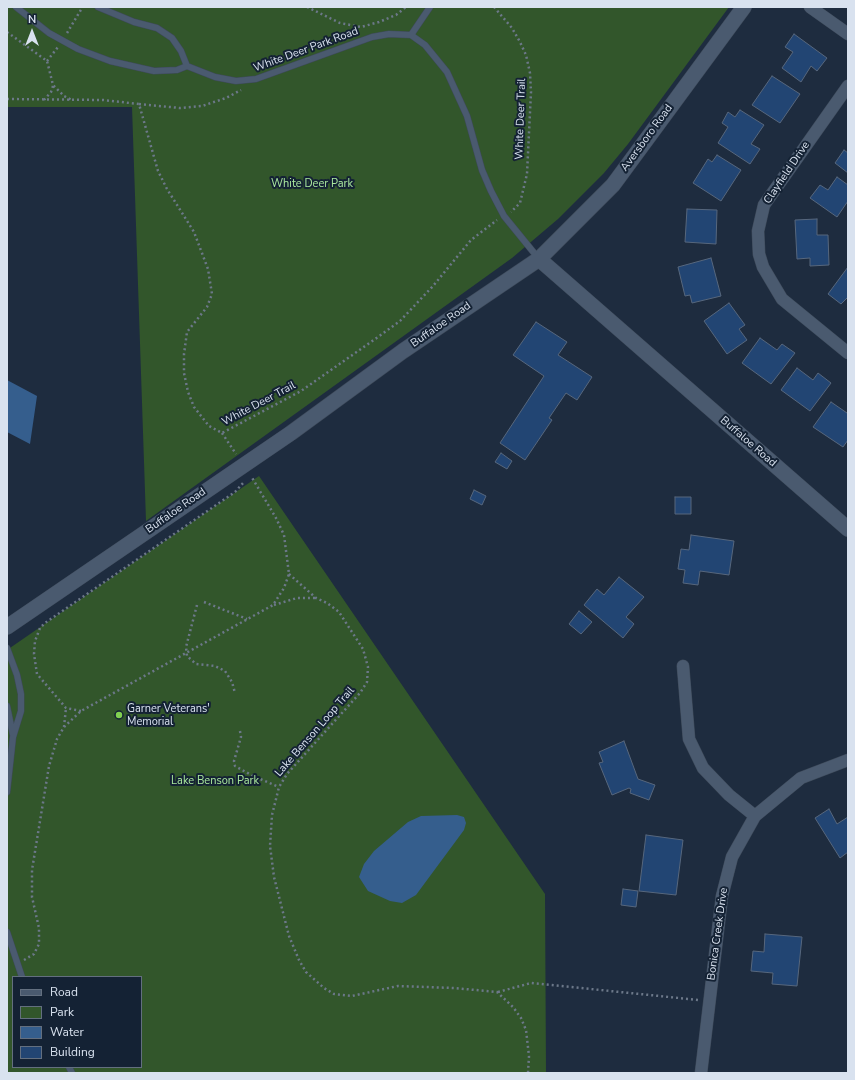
<!DOCTYPE html>
<style>
body{margin:0}
#map{position:relative;width:855px;height:1080px;overflow:hidden;background:#1e2c3f;font-family:"Nunito Sans",sans-serif}
canvas{display:block}
.frame{position:absolute;inset:0;border:8px solid #d9e2ef;pointer-events:none}
.legend{position:absolute;left:12px;top:976px;width:130px;height:92px;box-sizing:border-box;background:#142234;border:1px solid #636f7f;margin:0;padding:5px 7px;list-style:none;font-size:12px;color:#d9e2ef}
.legend li{display:flex;align-items:center;gap:8px;height:20px}
.legend b{width:20px;border:1px solid #636f7f}
.north{position:absolute;left:12px;top:12px;width:40px;height:40px;-webkit-text-stroke:3px #142234;paint-order:stroke;rotate:0deg;font-size:11px;font-weight:700;line-height:16px;text-align:center;color:#d9e2ef}
.north::after{content:'';display:block;margin:auto;width:14px;height:18px;background:#d9e2ef;clip-path:polygon(50% 0,100% 100%,50% 72%,0 100%)}
</style>
<div id="map">
<canvas width="855" height="1080"></canvas>
<div class="frame"></div>
<ul class="legend">
<li><b style="height:5px;background:#4a5a6f"></b>Road</li>
<li><b style="height:11px;background:#32562b"></b>Park</li>
<li><b style="height:11px;background:#355e8d"></b>Water</li>
<li><b style="height:11px;background:#224573"></b>Building</li>
</ul>
<div class="north">N</div>
</div>
<script>
const ctx = document.querySelector('canvas').getContext('2d');
ctx.lineJoin = 'round';
function fillPath(path, color) {
  ctx.fillStyle = color;
  ctx.fill(path, 'evenodd');
}
function poly(rows) {
  const path = new Path2D();
  for (const r of rows) {
    path.moveTo(r[0], r[1]);
    for (let i = 2; i < r.length; i += 2) path.lineTo(r[i], r[i + 1]);
  }
  return path;
}
function trace(path, color, width, dash) {
  ctx.strokeStyle = color;
  ctx.lineWidth = width;
  ctx.lineCap = dash ? 'butt' : 'round';
  ctx.setLineDash(dash || []);
  ctx.stroke(path);
}
function drawText(font, color, halo, rows, align = 'center') {
  ctx.font = font + ' "Nunito Sans",sans-serif';
  ctx.lineWidth = 4;
  ctx.setLineDash([]);
  ctx.textBaseline = 'middle';
  ctx.strokeStyle = halo;
  ctx.fillStyle = color;
  for (const [text, x, y, turn = 0] of rows) {
    ctx.save();
    ctx.translate(x, y);
    ctx.rotate((+turn || 0) * Math.PI / 180);
    ctx.textAlign = isNaN(turn) ? turn : align;
    if (halo) ctx.strokeText(text, 0, 0);
    ctx.fillText(text, 0, 0);
    ctx.restore();
  }
}
fillPath(poly([
 [7,7,729,7,628,144,604,173,558,219,512,258,146,521,132,107,7,107],
 [259,476,545,894,546,1073,7,1073,7,650],
 [13,977,141,977,141,1067,13,1067]
]), '#32562b');
fillPath(poly([
 [7,380,37,396,30,444,7,432],
 [457,815,464,817,466,823,464,830,416,895,402,903,390,901,368,891,359,877,364,864,374,851,408,822,421,816]
]), '#355e8d');
const building = poly([
 [794,34,827,58,817,71,811,66,801,82,782,68,793,52,785,47,794,34],
 [772,76,800,94,780,123,752,105,772,76],
 [740,110,764,125,751,144,760,149,750,164,718,143,728,127,722,123,728,112,735,117,740,110],
 [844,150,848,153,848,173,835,163,844,150],
 [717,155,741,170,721,201,693,183,708,159,712,162,717,155],
 [837,177,848,185,848,201,837,217,810,198,820,185,828,190,837,177],
 [687,209,717,210,716,244,685,242,687,209],
 [817,219,817,235,828,235,829,265,810,266,810,258,797,259,795,220,817,219],
 [711,258,721,296,692,303,690,295,685,296,678,267,711,258],
 [848,267,848,297,841,304,828,294,848,267],
 [729,303,745,325,739,329,747,340,727,354,704,321,729,303],
 [536,322,567,342,558,355,592,377,577,400,566,393,549,418,552,420,525,460,500,443,544,376,513,355,536,322],
 [760,338,777,350,782,344,795,353,771,384,742,363,760,338],
 [797,368,813,380,818,373,831,383,810,411,781,390,797,368],
 [831,402,847,413,848,412,848,440,843,447,813,427,831,402],
 [501,453,512,461,507,469,495,462,501,453],
 [474,490,486,496,482,505,470,499,474,490],
 [675,497,691,497,691,514,675,514,675,497],
 [691,535,734,541,729,575,700,571,698,585,683,583,685,570,678,569,681,549,689,550,691,535],
 [619,577,644,597,626,617,634,624,623,638,584,605,597,589,604,595,619,577],
 [579,611,592,622,581,634,569,624,579,611],
 [624,741,638,779,655,785,649,800,630,793,631,789,629,788,612,795,599,763,603,762,599,752,624,741],
 [829,809,837,824,848,817,848,852,840,858,815,818,829,809],
 [646,835,683,840,676,895,639,891,646,835],
 [623,889,638,891,636,907,621,905,623,889],
 [765,934,802,937,797,986,772,984,773,973,751,971,753,951,764,952,765,934]
]);
fillPath(building, '#224573');
trace(building, '#57677d', 1);
const service = poly([
 [16,7,49,33,78,49,110,61,154,71,177,70,187,66,215,77,236,81,256,79,372,37,389,34,411,35,425,45,447,72,467,116,482,170,491,191,504,216,539,259],
 [98,7,134,22,157,28,172,38,181,51,187,66],
 [411,35,430,7],
 [7,648,17,675,21,694,21,711,13,737,7,792],
 [7,706,13,735],
 [7,932,22,977],
 [69,1067,72,1073]
]);
const minor = poly([
 [810,7,848,34],
 [848,86,764,205,758,231,759,254,763,267,782,299,848,353],
 [683,666,689,739,703,768,729,795,755,816],
 [701,1073,722,896,732,857,755,816,801,778,848,760]
]);
const tertiary = poly([
 [539,259,848,529],
 [7,627,291,433,403,351,539,259,613,185,744,7]
]);
trace(service, '#3e4a5a', 7);
trace(minor, '#3e4a5a', 13);
trace(tertiary, '#3e4a5a', 16);
trace(poly([
 [307,7,340,23,361,27,379,22,396,15,406,7],
 [494,7,512,28,520,42,526,55,530,73,531,92,527,174,520,203,511,212],
 [7,32,47,61,53,85,64,96,72,100],
 [67,33,82,8],
 [47,61,58,47],
 [7,99,103,100,139,104,158,171,167,189,194,232,208,269,212,294,207,307,187,332,184,354,184,373,188,392,194,407,209,426,222,433,301,391,378,337,400,321,433,286,471,240,497,220],
 [44,100,51,92,53,86],
 [139,104,180,108,202,106,226,98,241,90],
 [222,433,236,454],
 [289,574,316,598,327,603,339,612,363,649,368,667,367,682,360,693,287,774,279,787,272,815,270,846,274,877,289,936,299,960,306,972,324,988,334,994,352,996,398,986,454,988,497,992,513,1007,521,1018,526,1030,529,1056,528,1073],
 [204,602,247,619],
 [197,605,186,647,187,656,196,664,215,666,225,671,232,682,235,693],
 [274,605,297,598,315,598],
 [81,711,66,708,37,674,34,654,35,641,40,628,45,623,235,492,243,483],
 [64,727,66,708],
 [240,731,241,737,234,761,235,766,253,776,279,787],
 [24,960,34,954,39,944,39,928,32,897,32,870,49,766,57,739,64,727,81,711,273,605,284,588,289,574,284,535,276,518,251,476],
 [498,992,531,983,699,1000]
]), '#6c7889', 2.5, [2, 3]);
trace(service, '#4a5a6f', 6);
trace(minor, '#4a5a6f', 12);
trace(tertiary, '#4a5a6f', 15);
for (const [x, y, r, color] of [
 [119,715,4,"#80d051"]
]) {
  const dot = new Path2D();
  dot.arc(x, y, r, 0, 2 * Math.PI);
  ctx.fillStyle = color;
  ctx.fill(dot);
  trace(dot, '#142234', 1.5);
}
drawText('11px', '#d9e2ef', '#142234', [
 ["White Deer Park Road",306,50,-20],
 ["White Deer Trail",521,119,-88],
 ["Aversboro Road",647,138,-54],
 ["Clayfield Drive",787,173,-56],
 ["Buffaloe Road",441,325,-35],
 ["White Deer Trail",259,404,-28],
 ["Buffaloe Road",748,442,41],
 ["Buffaloe Road",176,511,-35],
 ["Lake Benson Loop Trail",315,732,-49],
 ["Bonica Creek Drive",718,934,-82]
]);
drawText('11px', '#abe99e', '#142234', [
 ["White Deer Park",312,184],
 ["Lake Benson Park",215,781]
]);
drawText('11px', '#d9e2ef', '#142234', [
 ["Garner Veterans'",127,709],
 ["Memorial",127,722]
], 'left');
</script>
